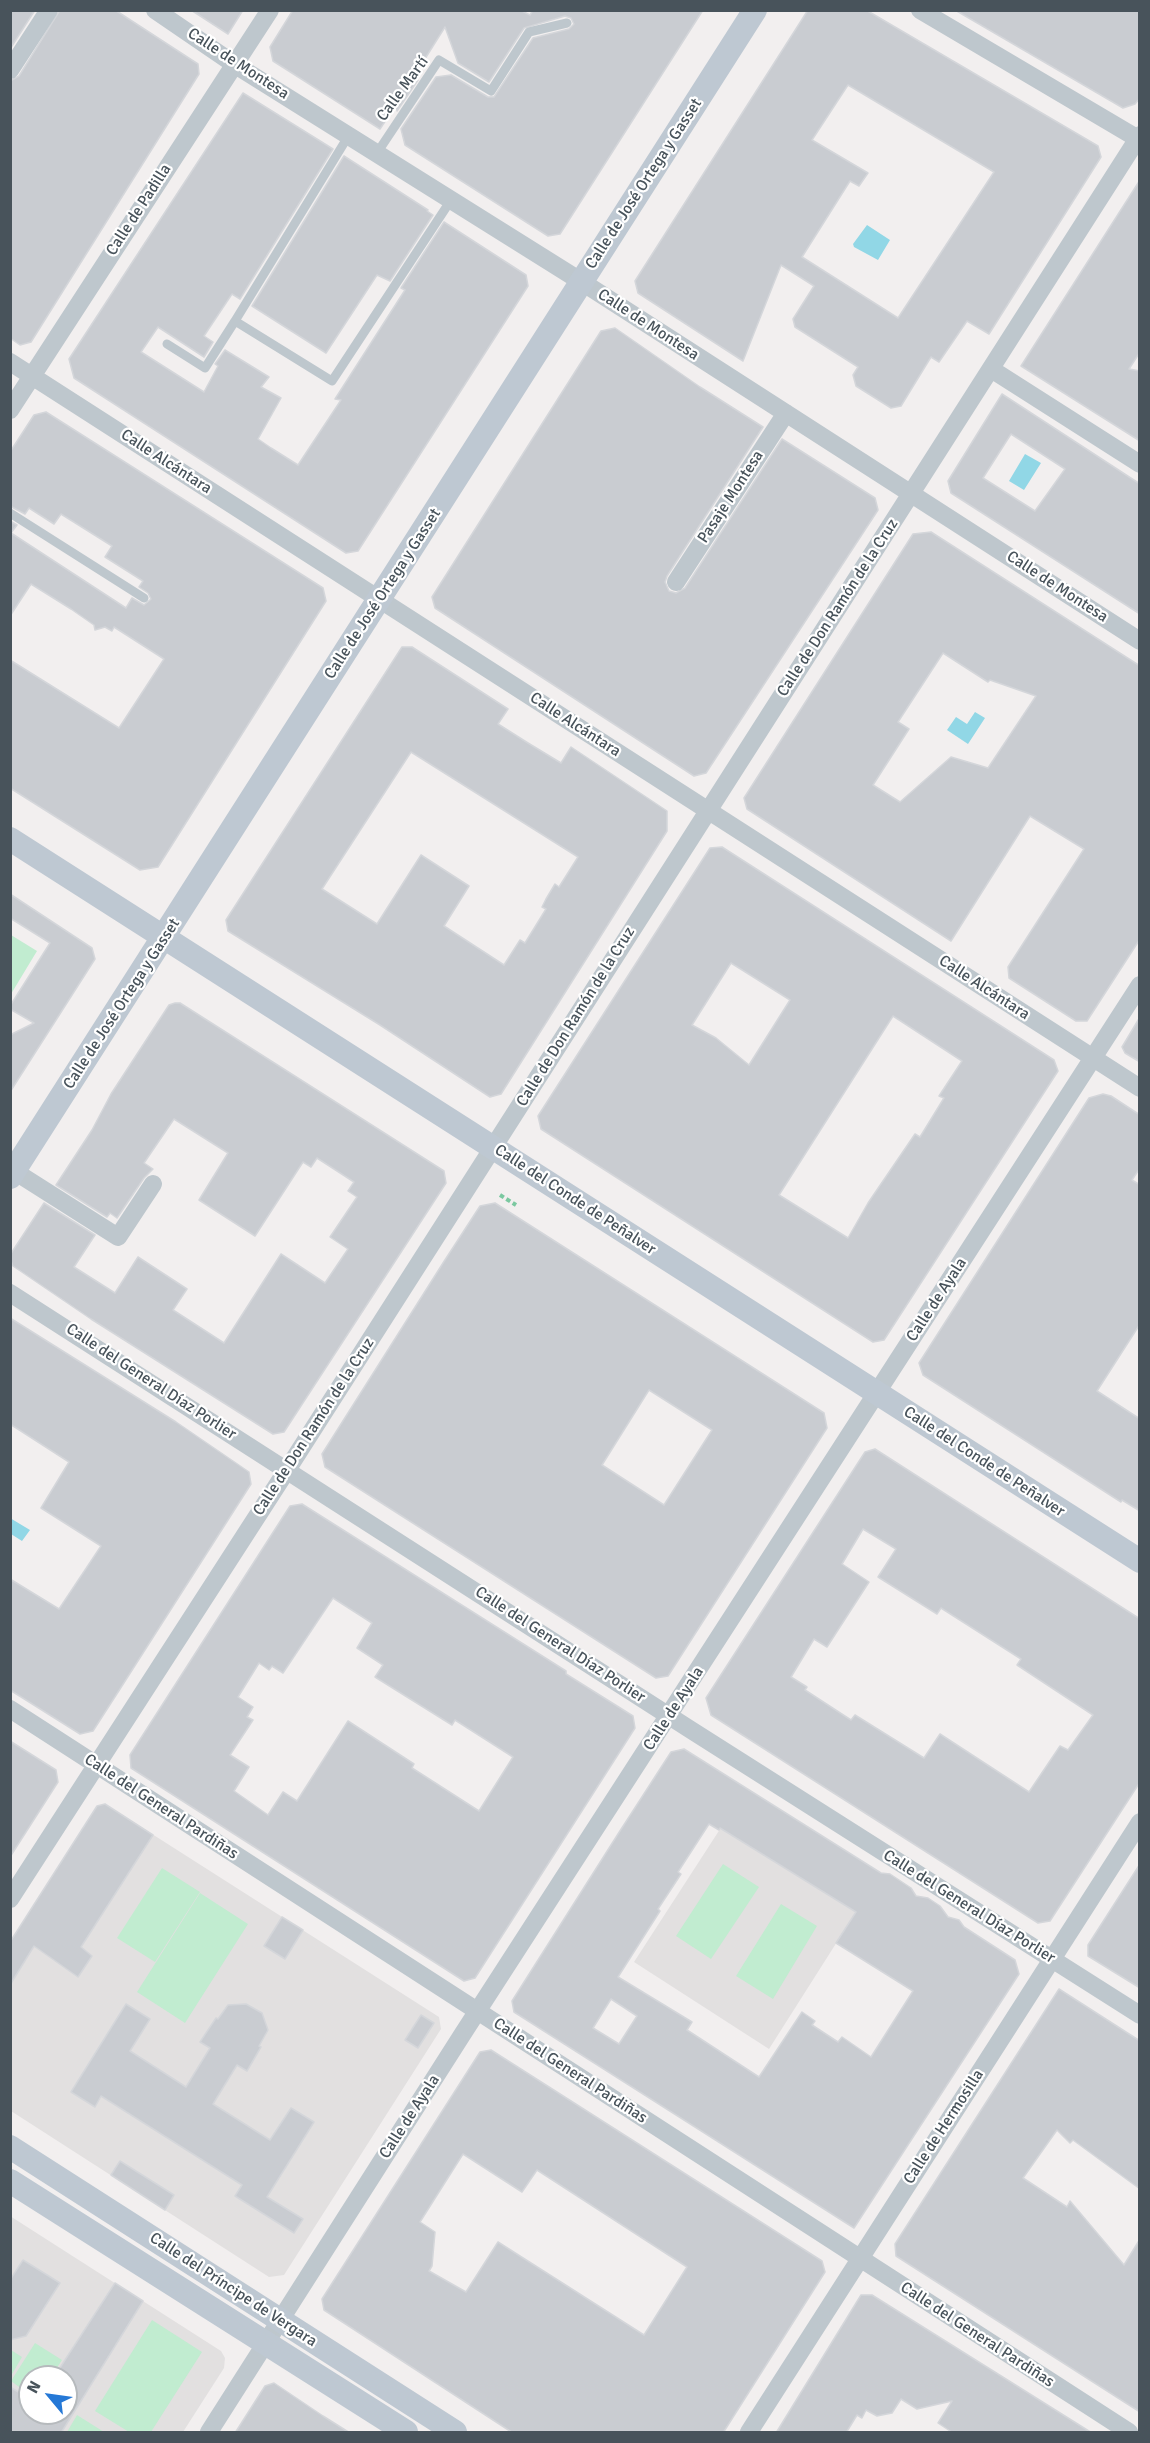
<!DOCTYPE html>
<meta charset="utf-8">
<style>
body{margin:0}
#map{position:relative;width:1150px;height:2443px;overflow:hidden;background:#f2efef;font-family:Signika,sans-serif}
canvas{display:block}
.frame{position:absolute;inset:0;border:12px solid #48535b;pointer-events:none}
.north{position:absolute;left:18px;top:2365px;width:60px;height:60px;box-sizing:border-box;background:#fff;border:2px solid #b6babd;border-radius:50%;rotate:299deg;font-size:16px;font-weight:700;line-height:24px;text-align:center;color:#48535b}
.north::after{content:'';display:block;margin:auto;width:21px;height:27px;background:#2578d6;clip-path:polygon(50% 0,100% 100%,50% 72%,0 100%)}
</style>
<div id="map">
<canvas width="1150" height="2443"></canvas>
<div class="frame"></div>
<div class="north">N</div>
</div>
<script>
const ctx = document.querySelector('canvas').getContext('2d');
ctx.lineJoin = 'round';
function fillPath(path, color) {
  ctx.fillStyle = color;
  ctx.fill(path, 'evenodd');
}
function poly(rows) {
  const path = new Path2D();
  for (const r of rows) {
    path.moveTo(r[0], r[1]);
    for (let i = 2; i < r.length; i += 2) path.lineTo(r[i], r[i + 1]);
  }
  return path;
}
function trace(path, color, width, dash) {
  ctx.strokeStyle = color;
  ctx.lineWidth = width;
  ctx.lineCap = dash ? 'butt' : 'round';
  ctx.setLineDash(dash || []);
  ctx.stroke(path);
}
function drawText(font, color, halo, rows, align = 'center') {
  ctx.font = font + ' Signika,sans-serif';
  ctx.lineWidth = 4.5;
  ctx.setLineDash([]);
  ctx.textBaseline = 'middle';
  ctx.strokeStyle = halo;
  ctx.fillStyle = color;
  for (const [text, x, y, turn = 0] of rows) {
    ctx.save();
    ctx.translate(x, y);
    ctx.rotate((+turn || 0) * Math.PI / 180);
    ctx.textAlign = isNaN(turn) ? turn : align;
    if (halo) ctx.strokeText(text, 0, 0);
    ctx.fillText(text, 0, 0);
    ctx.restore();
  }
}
fillPath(poly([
 [746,1789,856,1912,769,2049,634,1962],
 [105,1804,439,2017,441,2029,284,2275,269,2277,11,2111,10,1942,97,1806],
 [10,2216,221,2351,225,2358,224,2368,183,2432,11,2432],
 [30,2377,66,2377,66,2413,30,2413]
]), '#e2e0e0');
fillPath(poly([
 [11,935,37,951,11,994],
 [723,1864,759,1887,711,1959,676,1936],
 [162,1868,200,1892,155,1962,117,1938],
 [200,1893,248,1924,185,2023,137,1992],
 [781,1904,817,1926,773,1999,736,1976],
 [152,2320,202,2352,151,2432,129,2432,95,2411],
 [35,2343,62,2360,51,2377,30,2377,30,2395,11,2381],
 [11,2350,22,2357,11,2376],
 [77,2415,104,2432,67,2432]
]), '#c1ecd0');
fillPath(poly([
 [867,225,890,240,878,260,854,247,853,244],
 [1025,454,1041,463,1024,490,1009,481],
 [975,712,985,718,968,744,947,730,956,717,967,724],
 [10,1518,30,1530,22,1541,11,1534]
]), '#91d7e6');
const building = poly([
 [10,10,35,10,10,49,10,10],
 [60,10,115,10,198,64,199,74,31,342,20,345,10,338,10,81,19,76,60,10],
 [191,10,243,10,228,34,191,10],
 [293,10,520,10,530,15,533,10,703,10,560,234,548,236,405,145,401,129,436,77,451,75,488,97,494,97,533,38,569,29,574,24,571,18,565,16,524,28,489,82,458,63,445,27,411,81,418,80,397,111,396,105,380,129,273,61,270,47,293,10],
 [808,10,866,10,1098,146,1101,157,989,334,967,321,939,362,931,357,901,406,891,408,856,386,853,375,858,367,795,327,793,319,814,286,781,265,743,361,638,293,635,281,808,10],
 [848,85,994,172,898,318,802,257,850,181,859,186,868,173,812,140,848,85],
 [955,10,1140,10,1140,98,1135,104,1123,108,955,10],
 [243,93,333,149,240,299,232,294,204,336,213,342,204,357,158,327,141,352,204,392,218,366,215,364,225,350,269,377,261,387,281,398,258,439,271,448,298,465,341,400,335,399,405,290,401,288,444,222,526,275,528,286,358,551,346,553,74,378,69,359,243,93],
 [344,156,428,210,427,211,433,215,390,281,377,275,326,353,252,306,344,156],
 [1140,180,1140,352,1129,369,1140,371,1140,441,1021,366,1140,180],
 [615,328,700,387,763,427,667,576,665,582,669,591,676,593,685,588,782,439,875,498,878,510,706,773,694,776,435,608,432,597,601,331,615,328],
 [1002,394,1140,484,1140,614,951,493,948,481,1002,394],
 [1011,434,1065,469,1035,511,983,478,1011,434],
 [46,412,323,588,326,601,158,867,140,870,10,788,10,660,119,728,164,659,114,627,112,631,105,627,95,630,94,625,71,609,31,584,10,616,10,521,17,525,11,533,126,608,132,598,144,605,151,599,148,593,139,587,143,581,105,557,112,546,61,514,54,524,29,508,25,514,10,506,10,452,34,415,46,412],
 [931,532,1140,666,1140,939,1087,1021,1076,1021,1009,978,1008,967,1084,849,1030,816,951,941,747,809,744,798,913,534,931,532],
 [943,653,988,682,990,680,1036,696,988,768,951,757,900,802,873,785,909,729,898,722,943,653],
 [402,647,412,647,508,709,498,724,528,743,561,763,571,747,667,811,667,831,501,1094,490,1097,380,1025,228,931,226,920,402,647],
 [411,752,578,857,559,887,555,884,546,899,542,907,546,909,525,943,520,940,504,965,444,926,469,886,421,855,377,924,322,889,411,752],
 [722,847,1054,1060,1058,1071,884,1340,873,1342,541,1129,538,1116,710,848,722,847],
 [731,963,790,1000,749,1065,716,1038,692,1025,731,963],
 [893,1016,962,1061,939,1096,944,1098,920,1137,915,1134,868,1203,848,1238,779,1195,893,1016],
 [10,894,92,948,95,959,10,1092,10,1035,34,1023,10,1009,10,1006,50,943,10,918,10,894],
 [175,1003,180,1003,444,1171,446,1183,284,1432,273,1434,91,1319,13,1266,11,1261,10,1255,44,1203,95,1235,74,1267,115,1293,138,1257,187,1289,173,1310,224,1343,281,1254,325,1283,348,1249,330,1237,357,1197,348,1191,354,1182,317,1158,311,1167,303,1162,255,1236,199,1200,228,1153,174,1119,144,1163,153,1169,144,1178,117,1218,110,1213,107,1217,56,1185,92,1130,111,1094,169,1005,175,1003],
 [1140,1017,1140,1062,1125,1053,1122,1047,1140,1017],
 [1103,1094,1111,1096,1140,1115,1140,1168,1132,1180,1140,1185,1140,1324,1097,1391,1140,1419,1140,1511,1122,1500,1121,1502,923,1375,919,1363,1089,1098,1103,1094],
 [495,1203,824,1413,827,1428,668,1676,656,1678,325,1467,322,1454,443,1263,480,1206,495,1203],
 [649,1390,712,1430,664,1505,602,1465,649,1390],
 [10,1318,176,1422,249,1472,251,1484,120,1689,93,1731,80,1734,10,1690,10,1579,59,1609,101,1546,41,1508,69,1462,10,1424,10,1318],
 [875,1449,1140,1619,1140,1782,1050,1921,1038,1923,711,1715,706,1698,865,1452,875,1449],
 [863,1529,896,1549,878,1577,937,1614,941,1608,1021,1659,1017,1665,1093,1715,1068,1750,1060,1746,1029,1792,940,1734,924,1758,855,1715,851,1720,805,1690,807,1687,791,1677,814,1639,827,1647,869,1582,842,1564,863,1529],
 [302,1504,566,1671,566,1674,633,1716,635,1728,475,1978,464,1981,131,1768,130,1755,263,1548,290,1506,302,1504],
 [333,1598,372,1623,357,1648,383,1665,375,1677,452,1725,455,1720,513,1757,479,1811,412,1768,414,1764,348,1721,297,1801,283,1792,268,1815,234,1791,249,1767,230,1755,253,1720,247,1717,253,1707,238,1697,259,1663,269,1670,272,1666,283,1673,333,1598],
 [10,1741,56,1770,58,1782,10,1857,10,1741],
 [684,1749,881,1873,890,1874,911,1888,916,1896,928,1898,940,1906,948,1917,959,1920,964,1927,1015,1960,1019,1974,854,2228,514,2012,512,2001,618,1834,671,1752,684,1749],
 [709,1824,719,1830,720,1828,856,1912,836,1943,913,1991,871,2057,842,2037,838,2042,812,2025,815,2021,802,2012,759,2077,687,2030,692,2022,618,1977,660,1911,658,1909,681,1874,678,1872,709,1824],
 [611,1999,637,2016,619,2044,593,2028,611,1999],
 [105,1804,153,1835,81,1947,92,1956,78,1977,34,1946,10,1985,10,1942,97,1806,105,1804],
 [1140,1864,1140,1988,1088,1956,1088,1945,1140,1864],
 [282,1917,303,1930,285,1959,264,1946,282,1917],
 [1059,1989,1140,2041,1140,2189,1073,2140,1070,2143,1057,2130,1023,2178,1067,2207,1070,2201,1124,2265,1140,2239,1140,2412,896,2256,895,2244,1059,1989],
 [126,2004,150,2019,130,2051,186,2087,210,2048,200,2042,216,2018,218,2019,228,2005,246,2004,262,2013,268,2030,259,2046,261,2047,247,2071,237,2065,213,2104,270,2140,291,2108,314,2122,267,2197,303,2219,294,2233,235,2196,242,2185,101,2096,95,2107,71,2092,126,2004],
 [421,2015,434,2023,418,2048,405,2040,421,2015],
 [491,2050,822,2261,825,2272,723,2433,513,2433,324,2310,322,2299,480,2052,491,2050],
 [463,2154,522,2192,537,2170,687,2267,644,2335,498,2242,466,2292,429,2271,432,2266,435,2232,420,2222,463,2154],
 [120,2161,174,2195,165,2210,111,2175,120,2161],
 [23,2260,60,2283,26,2336,10,2340,10,2280,23,2260],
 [115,2283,143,2301,61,2433,10,2433,10,2387,30,2399,30,2413,66,2413,66,2377,54,2377,115,2283],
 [861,2295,872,2295,1092,2433,953,2433,938,2423,952,2401,917,2409,901,2399,892,2413,877,2416,866,2410,862,2418,857,2415,846,2433,776,2433,861,2295],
 [274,2383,323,2416,350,2433,235,2433,265,2386,274,2383]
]);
fillPath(building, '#c9ccd1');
trace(building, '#d4d6da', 1.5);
trace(poly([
 [500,1195,516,1205]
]), '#7bc8a0', 4, [4.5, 3]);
trace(poly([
 [349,135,235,321,332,381,451,200],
 [377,153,439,60,491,91,529,32,567,23],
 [167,344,205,368,235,321],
 [10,513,144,598]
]), '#bec7cd', 9);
trace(poly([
 [155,10,234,64,582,282,1140,641],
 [920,10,1140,140],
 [10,70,49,10],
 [10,362,1140,1088],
 [991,369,1140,464],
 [10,410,270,10],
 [676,582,786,413],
 [14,1171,118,1237,153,1184],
 [10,1293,691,1730,1140,2015],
 [10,1709,1129,2432],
 [10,1899,287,1470,1140,135],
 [209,2432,462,2035,1140,985],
 [749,2432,1140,1822]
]), '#bec7cd', 18);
trace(poly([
 [10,839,1140,1561],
 [10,1177,755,10],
 [10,2147,455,2432],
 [10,2181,406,2432]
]), '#bec8d2', 24);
drawText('16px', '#48535b', '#fff', [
 ["Calle de Montesa",238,64,33],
 ["Calle Martí",403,89,-54],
 ["Calle de José Ortega y Gasset",644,184,-57],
 ["Calle de Padilla",139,210,-57],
 ["Calle de Montesa",648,325,33],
 ["Calle Alcántara",166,462,33],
 ["Pasaje Montesa",731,497,-57],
 ["Calle de Montesa",1057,587,33],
 ["Calle de José Ortega y Gasset",383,594,-57],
 ["Calle de Don Ramón de la Cruz",838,608,-57],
 ["Calle Alcántara",575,725,33],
 ["Calle Alcántara",984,988,33],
 ["Calle de José Ortega y Gasset",122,1004,-57],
 ["Calle de Don Ramón de la Cruz",576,1017,-58],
 ["Calle del Conde de Peñalver",575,1200,33],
 ["Calle de Ayala",937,1300,-57],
 ["Calle del General Díaz Porlier",151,1382,33],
 ["Calle de Don Ramón de la Cruz",314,1427,-57],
 ["Calle del Conde de Peñalver",984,1462,33],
 ["Calle del General Díaz Porlier",560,1645,33],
 ["Calle de Ayala",674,1709,-57],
 ["Calle del General Pardiñas",161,1807,33],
 ["Calle del General Díaz Porlier",969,1907,32],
 ["Calle del General Pardiñas",570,2071,33],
 ["Calle de Ayala",410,2117,-57],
 ["Calle de Hermosilla",944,2127,-57],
 ["Calle del Príncipe de Vergara",233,2290,33],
 ["Calle del General Pardiñas",977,2335,33]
]);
</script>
